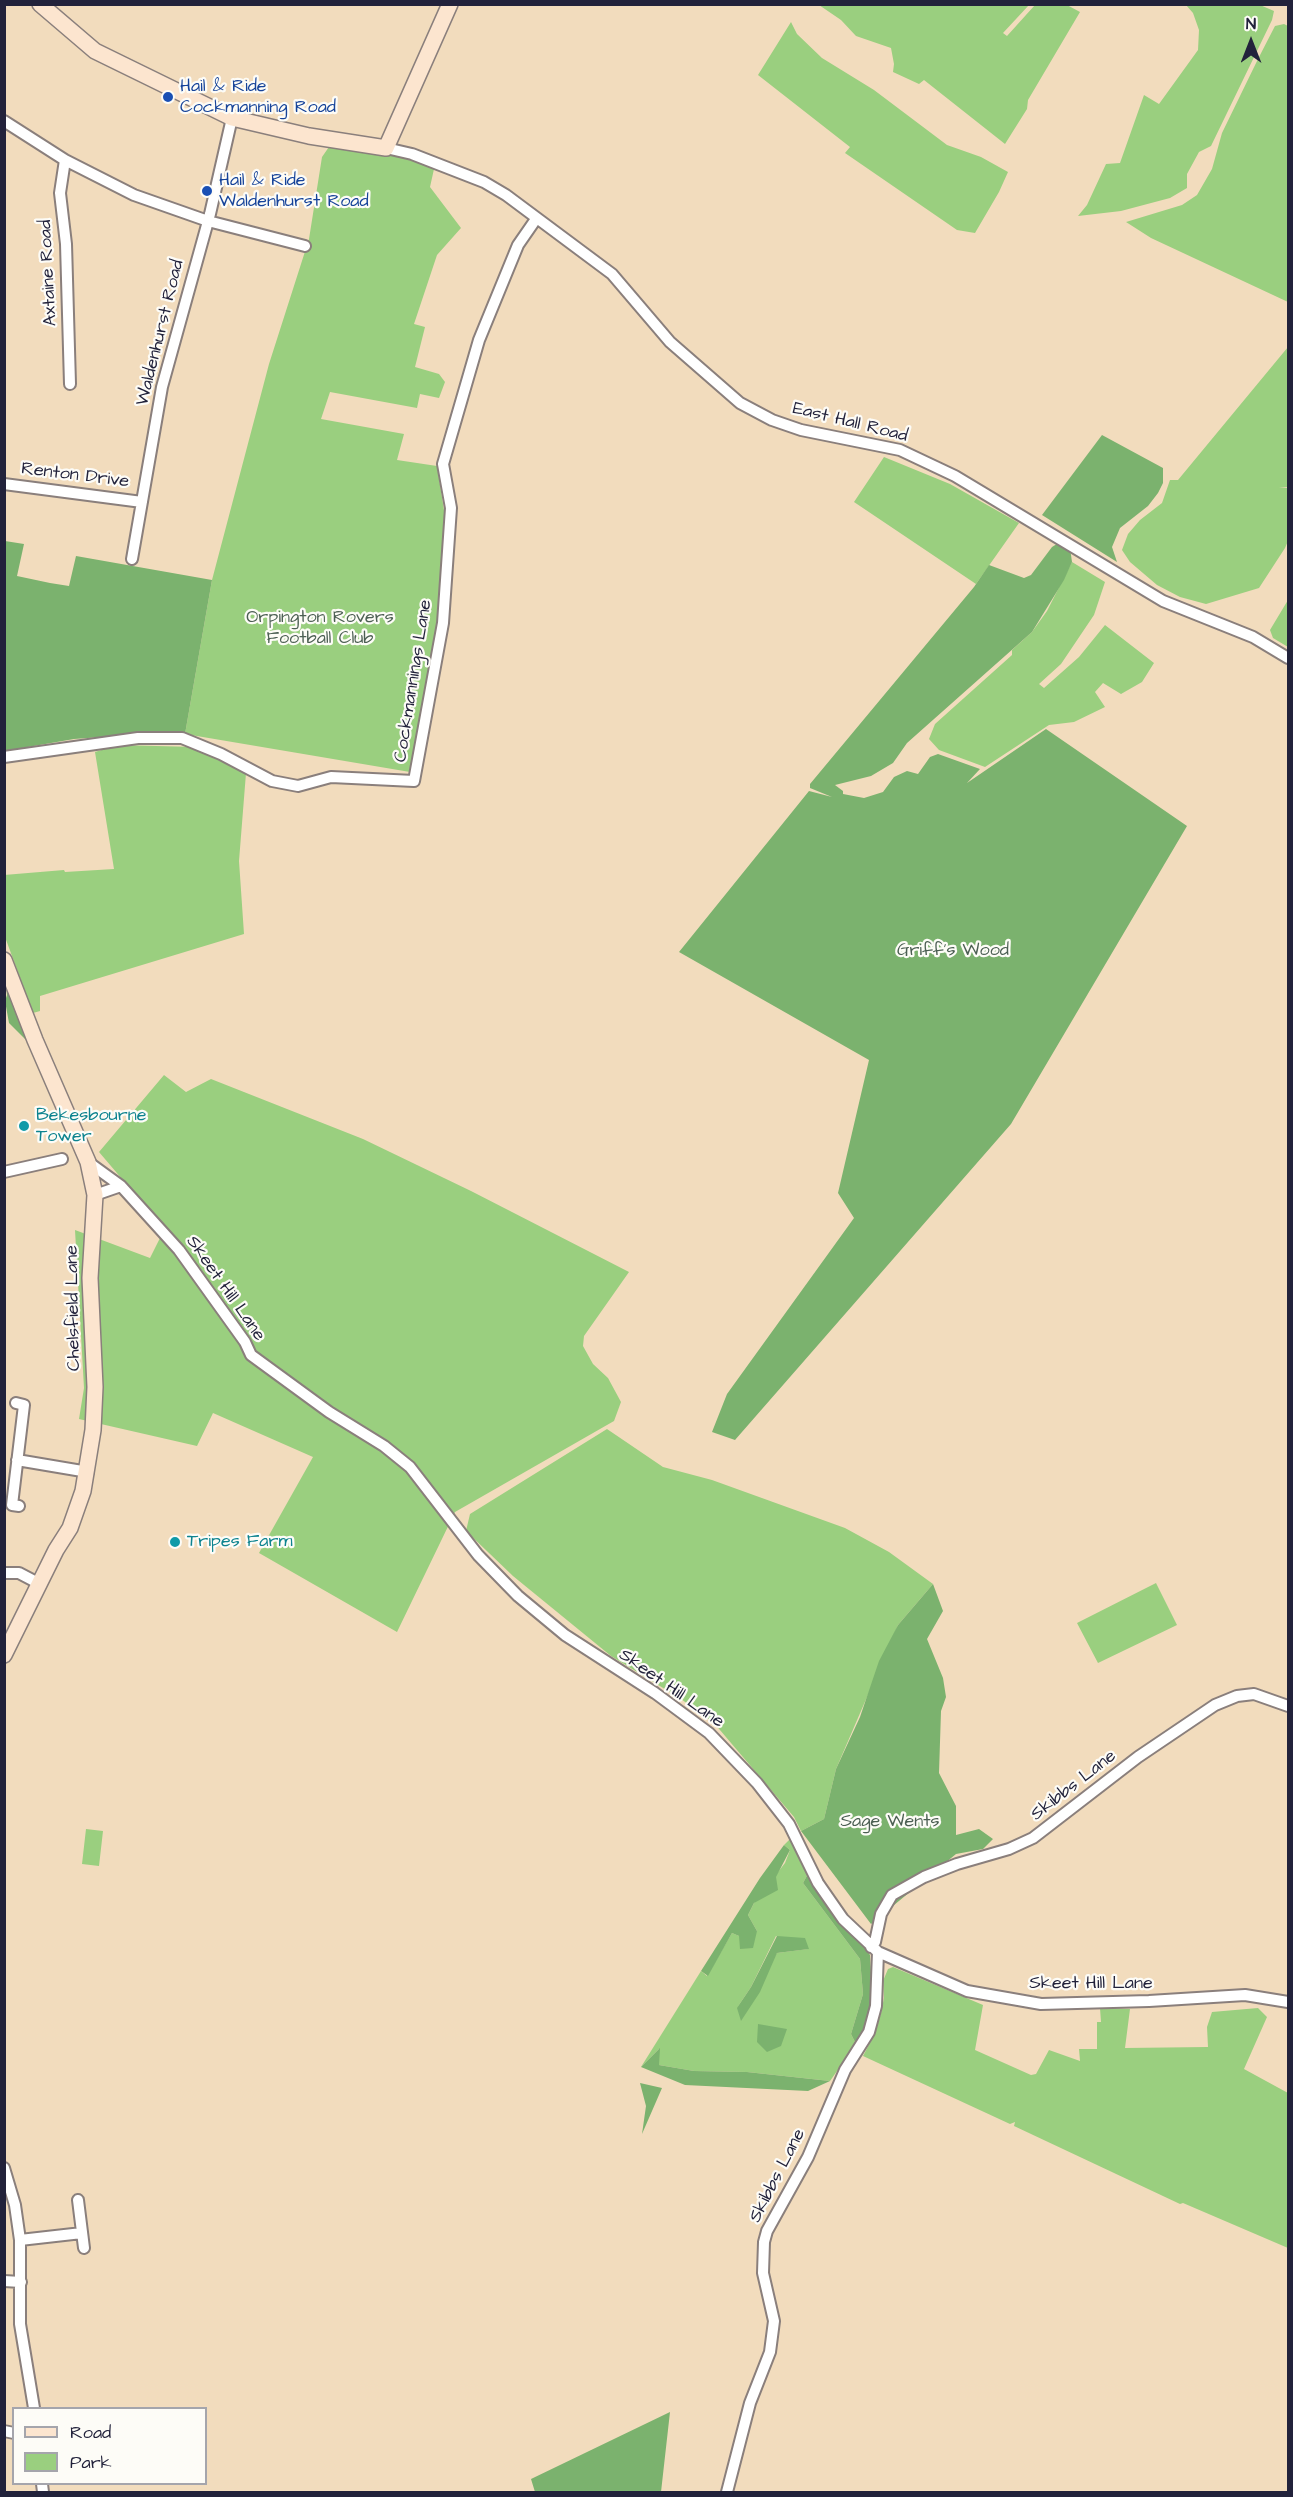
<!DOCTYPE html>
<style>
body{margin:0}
#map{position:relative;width:1293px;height:2497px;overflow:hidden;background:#f2dcbd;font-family:"Architects Daughter",sans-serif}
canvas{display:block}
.frame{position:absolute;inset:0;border:6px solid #22223b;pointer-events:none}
.legend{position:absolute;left:12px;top:2407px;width:195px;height:78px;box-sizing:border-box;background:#fdfcf7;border:2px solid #a5a5ac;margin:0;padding:8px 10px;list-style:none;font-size:18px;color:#22223b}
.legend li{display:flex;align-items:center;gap:12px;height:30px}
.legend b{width:30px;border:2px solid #a5a5ac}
.north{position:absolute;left:1221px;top:12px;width:60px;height:60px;-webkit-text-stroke:4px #fdfcf7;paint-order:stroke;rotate:0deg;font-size:16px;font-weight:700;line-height:24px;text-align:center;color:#22223b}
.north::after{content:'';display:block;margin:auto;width:21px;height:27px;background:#22223b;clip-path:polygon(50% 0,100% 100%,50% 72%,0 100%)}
</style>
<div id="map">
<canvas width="1293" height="2497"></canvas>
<div class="frame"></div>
<ul class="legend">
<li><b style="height:8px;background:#fce5cf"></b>Road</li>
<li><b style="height:16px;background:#9acf7f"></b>Park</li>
</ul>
<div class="north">N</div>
</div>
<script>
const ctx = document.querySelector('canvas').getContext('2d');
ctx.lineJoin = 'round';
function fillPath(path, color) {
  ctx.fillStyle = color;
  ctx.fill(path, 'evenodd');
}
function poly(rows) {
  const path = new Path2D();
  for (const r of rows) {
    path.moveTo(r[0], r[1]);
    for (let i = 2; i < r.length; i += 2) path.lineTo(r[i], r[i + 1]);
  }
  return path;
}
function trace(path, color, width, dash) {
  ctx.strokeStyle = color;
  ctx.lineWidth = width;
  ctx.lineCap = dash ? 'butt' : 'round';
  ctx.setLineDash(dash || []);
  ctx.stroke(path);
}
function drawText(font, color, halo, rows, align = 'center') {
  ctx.font = font + ' "Architects Daughter",sans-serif';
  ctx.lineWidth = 4.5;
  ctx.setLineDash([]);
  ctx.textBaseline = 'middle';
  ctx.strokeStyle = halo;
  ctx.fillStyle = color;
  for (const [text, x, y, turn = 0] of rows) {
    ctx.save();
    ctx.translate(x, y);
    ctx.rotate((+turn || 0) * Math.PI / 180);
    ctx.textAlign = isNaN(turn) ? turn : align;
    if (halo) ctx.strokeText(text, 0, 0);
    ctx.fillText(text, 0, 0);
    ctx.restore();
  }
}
fillPath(poly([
 [819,5,1029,5,1003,33,1007,36,1035,5,1067,5,1080,12,1028,100,1027,109,1005,144,924,80,919,84,893,72,894,64,891,48,856,36,841,20],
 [1186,5,1260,5,1274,11,1272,20,1211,146,1199,152,1187,174,1187,188,1170,198,1121,211,1078,216,1087,205,1106,164,1120,163,1144,95,1159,104,1198,50,1199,30,1193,13],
 [791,22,797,34,822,58,874,90,947,145,981,157,1008,172,999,192,975,233,957,230,845,153,850,147,758,75],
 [1284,24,1288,26,1288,302,1151,238,1126,222,1182,205,1197,195,1212,169,1222,133,1258,59,1275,26],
 [331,144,400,155,434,169,430,187,461,228,437,255,414,324,425,327,415,367,439,374,445,382,439,398,420,394,417,408,330,392,321,419,404,434,397,460,437,466,447,529,438,617,410,772,185,734,212,580,269,364,309,239,322,157],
 [1288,347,1288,487,1279,487,1288,488,1288,541,1285,548,1259,588,1206,604,1180,597,1157,585,1130,562,1122,550,1128,534,1140,520,1162,503,1170,480,1178,480],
 [884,457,950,484,1019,523,976,584,854,502],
 [1072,562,1105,582,1094,615,1061,664,1039,684,1044,688,1079,657,1105,625,1154,663,1142,682,1121,694,1103,683,1095,692,1105,707,1074,722,1049,725,985,767,939,750,929,739,935,724,1012,655,1012,650,1032,632,1047,611],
 [1288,600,1288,647,1273,638,1270,630],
 [117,745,196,747,246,773,239,861,244,934,40,996,40,1011,33,1013,5,937,4,875,64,870,65,872,114,869,95,752],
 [164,1075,186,1092,211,1079,363,1139,471,1191,629,1272,584,1336,583,1346,593,1364,608,1378,621,1402,614,1421,455,1512,397,1632,259,1553,313,1457,213,1413,197,1446,79,1419,84,1388,75,1230,150,1258,161,1236,162,1226,99,1152],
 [607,1429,663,1467,712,1480,845,1528,889,1552,933,1584,898,1625,836,1769,824,1819,801,1831,794,1817,714,1723,681,1699,611,1656,513,1576,466,1531,470,1514],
 [1156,1583,1177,1625,1098,1663,1077,1623],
 [86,1829,103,1831,99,1866,82,1864],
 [790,1839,810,1870,803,1883,860,1959,863,1994,851,2034,856,2044,830,2081,747,2072,694,2071,659,2065,659,2049,641,2067,701,1971,707,1976,732,1933,739,1936,757,1931,748,1915,754,1903,785,1863,790,1850,784,1845],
 [776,1936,808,1949,777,1953,737,2008,751,1987],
 [893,1967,983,2005,975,2050,1031,2075,1036,2074,1049,2050,1080,2061,1079,2049,1097,2049,1097,2022,1101,2022,1100,2008,1130,2009,1125,2048,1208,2047,1207,2027,1212,2012,1258,2008,1267,2017,1244,2069,1288,2093,1288,2248,1183,2203,1180,2204,1014,2126,1015,2122,1010,2124,863,2056,875,2033,881,2013,884,1998,883,1981,888,1969]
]), '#9acf7f');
fillPath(poly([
 [1102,435,1163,468,1163,483,1158,493,1148,506,1120,528,1112,547,1117,562,1042,515],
 [5,541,24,544,17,576,50,583,69,586,76,556,212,580,185,734,157,733,74,739,5,751],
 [1060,542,1070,548,1072,562,1064,580,1032,632,907,743,893,763,871,776,835,785,843,791,843,794,864,798,883,792,894,777,907,771,918,774,930,757,938,754,980,769,967,783,1046,729,1187,826,1011,1124,735,1440,712,1432,727,1394,854,1218,838,1193,869,1060,679,952,809,791,832,797,810,788,810,784,974,587,989,565,1024,578,1031,575,1052,547],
 [5,978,29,1043,9,1023,5,1001,7,995],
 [933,1584,943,1611,927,1639,943,1678,946,1697,941,1711,939,1773,956,1806,956,1835,979,1829,993,1839,983,1849,956,1854,871,1924,801,1831,824,1819,836,1769,860,1717,879,1661,898,1625],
 [784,1845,790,1850,776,1877,778,1890,754,1903,748,1915,757,1931,753,1948,740,1949,739,1936,732,1933,708,1976,701,1971,760,1878],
 [810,1870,870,1955,872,1991,867,2021,856,2044,851,2034,863,1994,860,1959,803,1883],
 [777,1936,805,1938,809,1949,777,1953,760,1992,741,2021,737,2008,751,1987],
 [758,2024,787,2029,781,2046,767,2052,757,2042],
 [660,2048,659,2065,694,2071,747,2072,830,2081,808,2091,685,2085,641,2067],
 [640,2083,662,2088,642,2134,646,2106],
 [670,2412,661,2492,535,2492,531,2479]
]), '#7bb26e');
const street = poly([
 [4,121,65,160,134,195,208,221,305,246],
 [386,148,412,154,484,182,506,195,612,274,670,342,740,403,772,420,801,430,900,450,955,476,1163,601,1253,637,1288,658],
 [65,160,60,193,66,244,70,384],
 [4,484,142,502],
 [132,559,162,387,210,214,232,118],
 [4,757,138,738,182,738,221,754,272,781,298,786,331,777,414,781,443,623,451,508,443,464,479,340,518,245,536,219],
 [88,1162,121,1186,179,1250,245,1342,251,1355,329,1412,384,1446,410,1467,478,1555,518,1596,565,1635,655,1693,709,1733,757,1783,789,1824,818,1883,843,1919,878,1952,967,1991,1041,2004,1149,2001,1245,1995,1288,2002],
 [4,1172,62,1159],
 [95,1195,121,1186],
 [16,1403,24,1405,12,1505,19,1506],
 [17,1460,88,1472],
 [4,1573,19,1573,40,1584],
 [871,1947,875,1942,881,1914,892,1895,924,1877,957,1864,1009,1849,1033,1838,1138,1757,1215,1705,1237,1696,1254,1694,1288,1706],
 [4,2168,15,2205,20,2240,20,2324,34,2408],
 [78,2200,84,2248],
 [20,2240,82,2233],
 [4,2281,21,2282],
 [4,2431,14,2433],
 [42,2484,43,2492],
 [727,2492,750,2403,770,2352,774,2321,763,2273,764,2242,767,2231,808,2157,845,2070,869,2032,876,2006,878,1952]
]);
const secondary = poly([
 [40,4,95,51,232,118,309,136,386,148,450,4],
 [4,960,35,1040,88,1162,95,1195,90,1278,95,1387,93,1430,83,1491,70,1528,56,1550,4,1655]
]);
trace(street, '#8a7f7c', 14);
trace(secondary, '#8a7f7c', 18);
trace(street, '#fff', 10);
trace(secondary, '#fce5cf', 15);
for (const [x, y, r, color] of [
 [168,97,6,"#1a4fb4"],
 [207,191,6,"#1a4fb4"],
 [24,1126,6,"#0f9aa8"],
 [175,1542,6,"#0f9aa8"]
]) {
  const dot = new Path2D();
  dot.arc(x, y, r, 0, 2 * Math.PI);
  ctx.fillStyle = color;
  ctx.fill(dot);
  trace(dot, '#fdfcf7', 2);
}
drawText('18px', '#164399', '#fdfcf7', [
 ["Hail & Ride",180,87],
 ["Cockmanning Road",180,108],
 ["Hail & Ride",219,181],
 ["Waldenhurst Road",219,202]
], 'left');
drawText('18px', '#22223b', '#fdfcf7', [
 ["Axtaine Road",49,273,-93],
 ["Waldenhurst Road",161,333,-76],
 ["East Hall Road",850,423,14],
 ["Renton Drive",75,476,7],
 ["Cockmannings Lane",414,681,-81],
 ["Skeet Hill Lane",225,1289,55],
 ["Chelsfield Lane",74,1308,-91],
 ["Skeet Hill Lane",671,1689,35],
 ["Skibbs Lane",1074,1786,-38],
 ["Skeet Hill Lane",1091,1984],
 ["Skibbs Lane",778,2176,-63]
]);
drawText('18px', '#4c5f53', '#fdfcf7', [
 ["Orpington Rovers",320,618],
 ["Football Club",320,639],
 ["Griff's Wood",953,951],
 ["Sage Wents",890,1822]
]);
drawText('18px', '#0d838f', '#fdfcf7', [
 ["Bekesbourne",36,1116],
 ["Tower",36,1137],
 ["Tripes Farm",187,1542]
], 'left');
</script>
